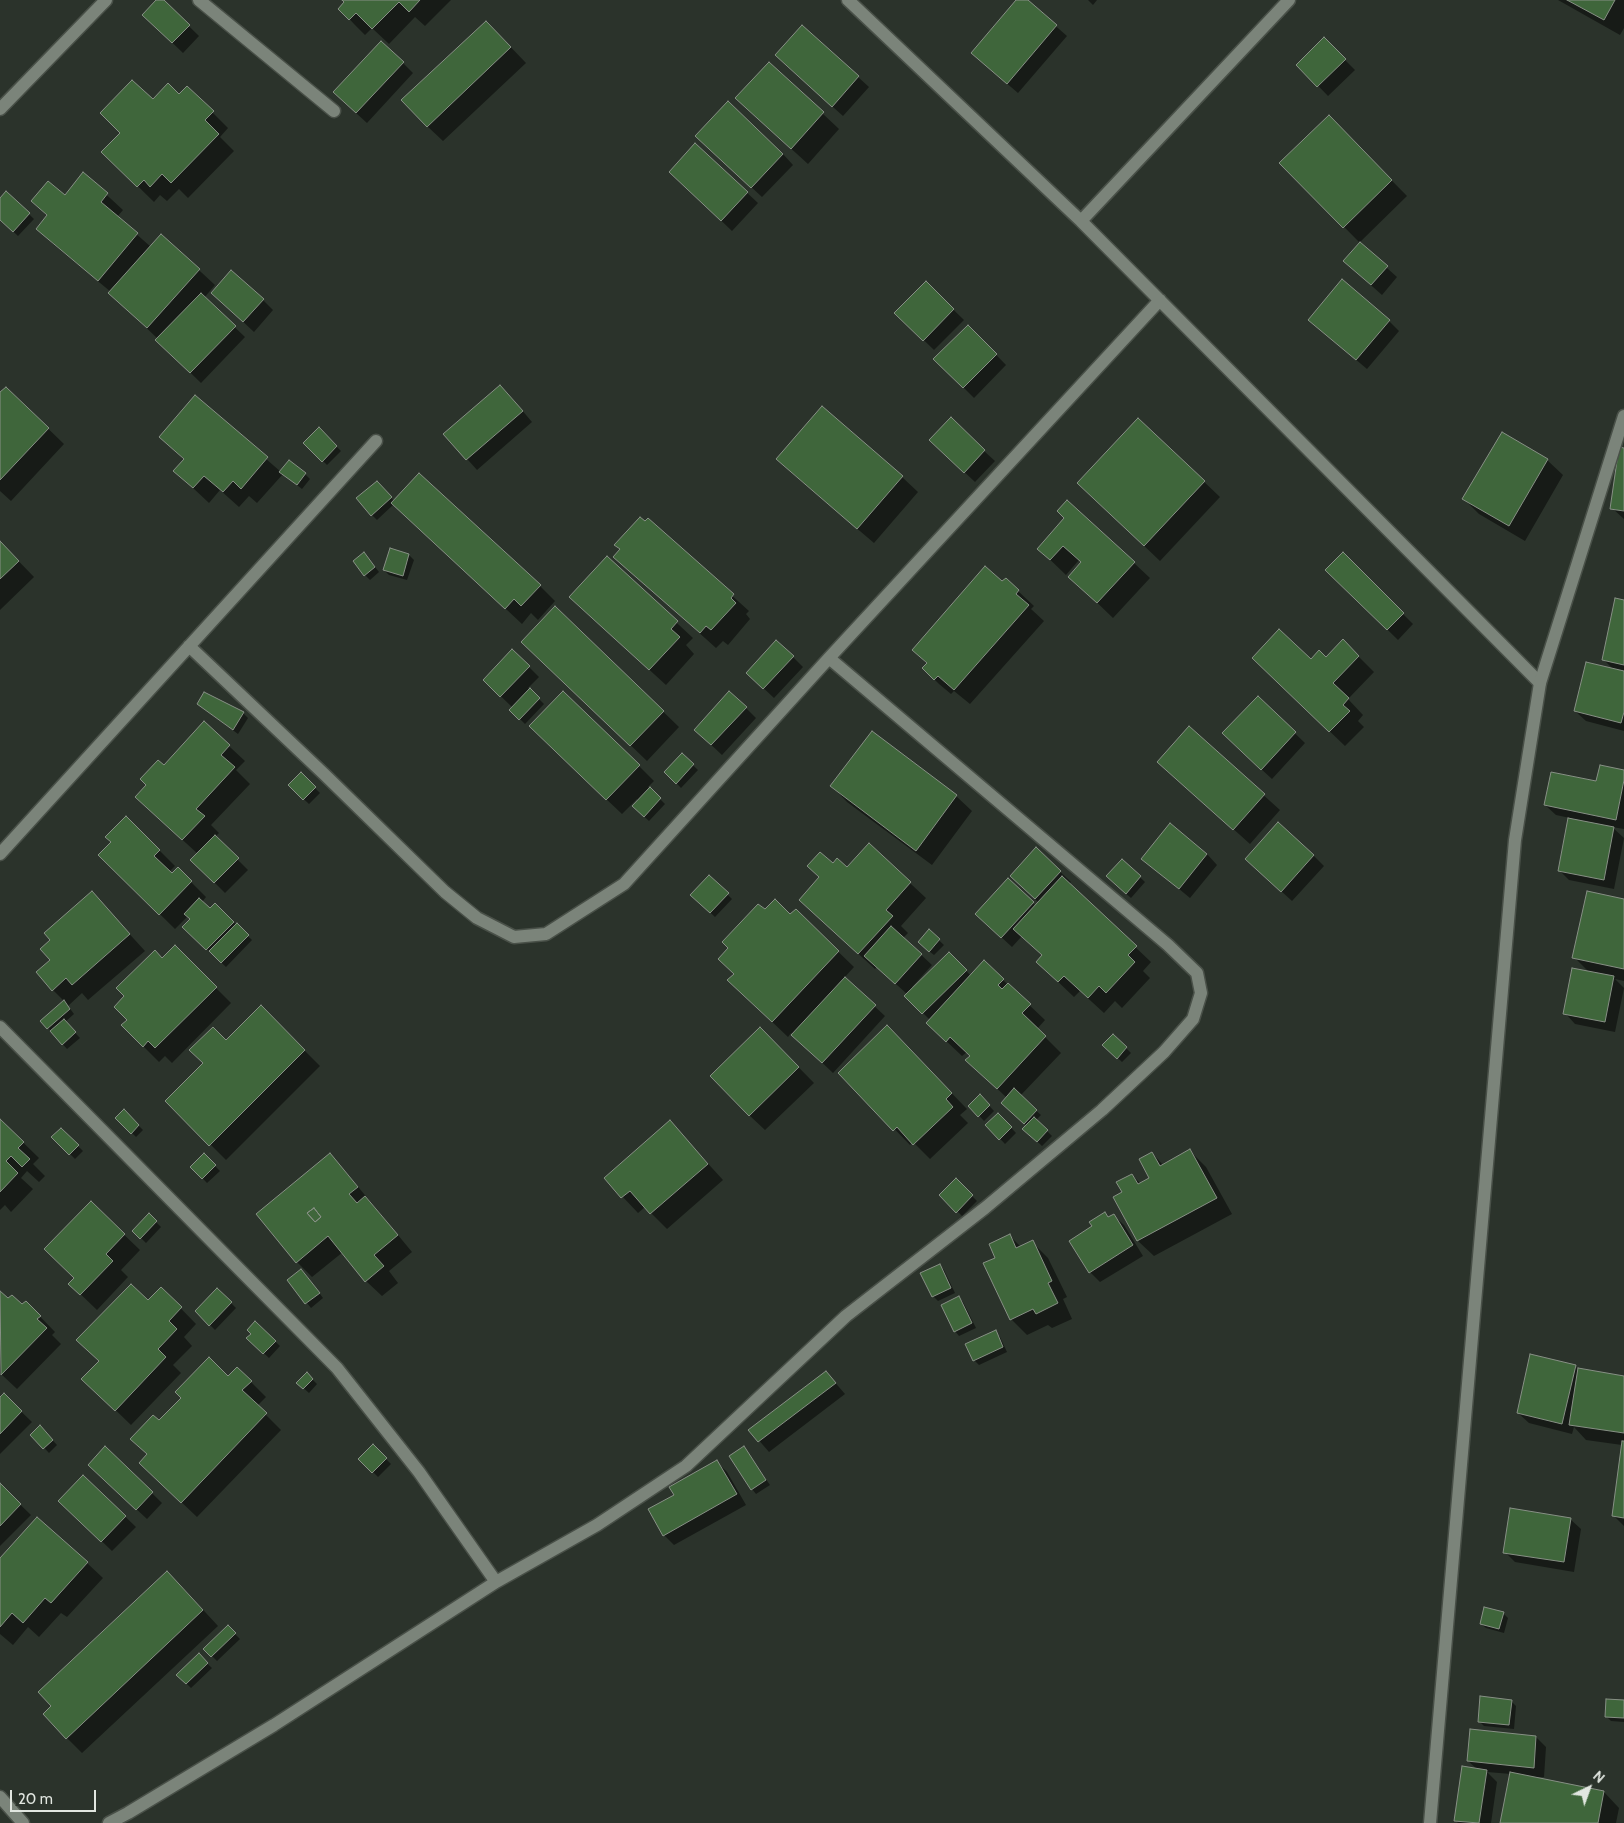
<!DOCTYPE html>
<style>
body{margin:0}
#map{position:relative;width:1624px;height:1823px;overflow:hidden;background:#2b332b;font-family:Cabin,sans-serif}
canvas{display:block}
.north{position:absolute;left:1564px;top:1763px;width:50px;height:50px;-webkit-text-stroke:4px #2b332b;paint-order:stroke;rotate:42deg;font-size:14px;font-weight:700;line-height:20px;text-align:center;color:#e1e6e0}
.north::after{content:'';display:block;margin:auto;width:18px;height:22px;background:#e1e6e0;clip-path:polygon(50% 0,100% 100%,50% 72%,0 100%)}
.scale{position:absolute;left:10px;top:1790px;width:86px;height:22px;box-sizing:border-box;border:2px solid #e1e6e0;border-top:0;padding-left:6px;font-size:15px;line-height:18px;white-space:nowrap;color:#e1e6e0;-webkit-text-stroke:4px #2b332b;paint-order:stroke}
</style>
<div id="map">
<canvas width="1624" height="1823"></canvas>
<div class="north">N</div>
<div class="scale">20 m</div>
</div>
<script>
const ctx = document.querySelector('canvas').getContext('2d');
ctx.lineJoin = 'round';
function fillPath(path, color) {
  ctx.fillStyle = color;
  ctx.fill(path, 'evenodd');
}
function poly(rows) {
  const path = new Path2D();
  for (const r of rows) {
    path.moveTo(r[0], r[1]);
    for (let i = 2; i < r.length; i += 2) path.lineTo(r[i], r[i + 1]);
  }
  return path;
}
function trace(path, color, width, dash) {
  ctx.strokeStyle = color;
  ctx.lineWidth = width;
  ctx.lineCap = dash ? 'butt' : 'round';
  ctx.setLineDash(dash || []);
  ctx.stroke(path);
}
fillPath(poly([
 [158,0,162,0,199,36,183,53,154,25],
 [343,0,451,0,425,26,415,17,389,44,372,28,365,35,355,25,340,9,346,3],
 [1018,0,1026,0,1067,36,1018,93,983,63],
 [1088,0,1097,0,1093,5],
 [1558,0,1624,0,1624,28,1620,35],
 [802,26,869,87,843,116,786,65],
 [502,38,526,63,443,141,427,126],
 [1324,39,1355,70,1328,96,1298,65],
 [403,63,413,73,367,123,345,103],
 [769,63,839,129,808,164,752,113],
 [187,87,228,128,220,137,234,151,188,198,179,189,167,201,160,195,154,202,103,152,153,101,179,96],
 [1329,117,1407,196,1359,243,1397,277,1382,295,1355,271,1360,243,1281,163],
 [696,145,758,203,732,231,681,182],
 [707,146,783,154,793,165,762,197],
 [84,174,123,210,117,217,151,247,161,235,215,285,204,298,245,337,201,383,157,340,158,339,110,293,111,292,53,244,38,229,48,217,33,201,65,197],
 [7,193,34,219,18,236,0,219,0,200],
 [926,283,964,320,934,350,896,313],
 [263,300,273,310,254,332,223,303],
 [1309,320,1389,321,1399,331,1367,369],
 [968,326,1006,365,974,398,935,359],
 [6,388,64,444,11,501,0,491,0,394],
 [510,396,532,422,477,470,445,434],
 [195,397,281,472,289,462,305,474,310,479,302,489,283,474,257,503,249,496,239,507,220,490,209,503,175,471,184,460,161,437],
 [1139,420,1220,497,1160,561,1095,499],
 [319,429,341,451,327,465,305,443],
 [1624,449,1624,519,1612,508],
 [941,450,984,451,995,461,975,482],
 [778,459,902,477,918,492,874,543,793,474],
 [1547,460,1563,475,1525,541,1479,514,1464,499],
 [381,487,394,501,540,586,555,601,538,620,531,613,522,624,394,504,377,520,372,515],
 [1066,519,1134,563,1150,578,1113,618,1086,592,1082,563,1079,560,1066,575,1039,549],
 [648,520,749,611,746,614,750,619,728,645,723,641,716,648,615,557],
 [0,542,34,577,0,610],
 [1343,554,1413,624,1398,640,1327,570],
 [409,555,414,560,407,580,389,575,384,570],
 [368,558,379,572,370,580,365,575],
 [607,558,693,638,686,645,694,654,666,685,586,612],
 [1003,583,1018,591,1034,606,1031,609,1044,621,970,704,954,691,951,694,939,684,923,668,927,664,913,650],
 [1624,602,1624,731,1586,721,1575,711,1614,670,1603,659],
 [556,608,679,727,647,761,539,657],
 [1343,641,1374,672,1348,699,1363,715,1358,721,1364,727,1345,746,1269,673,1311,661,1326,658],
 [793,657,803,667,774,698,758,683],
 [529,667,539,677,528,688,544,704,525,724,511,710,512,707,484,680],
 [1258,698,1305,743,1272,779,1234,744],
 [203,708,243,713,248,718,238,734],
 [746,708,756,718,722,755,706,740],
 [204,723,245,761,236,770,250,784,211,825,219,833,215,837,248,870,225,893,192,860,198,854,152,812,164,767],
 [1189,728,1280,810,1250,844,1159,762],
 [546,742,639,766,654,781,648,787,665,804,649,821,633,806,638,801,637,799,622,814],
 [682,755,698,770,681,788,666,772],
 [1624,772,1624,829,1612,827,1624,838,1614,889,1569,880,1559,870,1570,818,1556,815,1545,805],
 [301,774,320,793,309,804,289,785],
 [832,786,956,796,972,811,932,865,847,802],
 [126,817,175,866,169,872,172,875,178,869,206,897,202,902,210,909,215,904,252,940,226,967,184,927,191,919,188,916,175,929,100,855,113,842],
 [869,845,926,898,901,926,908,933,903,938,932,965,912,987,913,988,949,953,971,976,984,962,1045,1020,1037,1029,1061,1053,1020,1096,1041,1115,1036,1120,1052,1136,1042,1146,1024,1129,1027,1126,1003,1103,1007,1098,983,1075,971,1056,967,1052,962,1056,943,1038,930,1020,906,996,907,994,877,967,875,969,816,915,833,865,847,868],
 [1036,849,1071,882,1069,884,1151,962,1143,971,1150,978,1122,1008,1115,1001,1104,1013,1080,991,1074,997,1053,977,1043,956,1022,936,1012,947,987,924,1008,879,1036,906,1039,903,1022,886],
 [1207,854,1217,865,1190,898,1143,859],
 [1313,855,1324,866,1292,901,1257,869],
 [1122,860,1145,882,1131,898,1112,881],
 [709,876,732,899,715,917,692,895],
 [92,893,145,951,88,1000,82,993,68,1006,74,1014,65,1022,80,1038,67,1049,42,1021,64,1001,53,990,52,960],
 [1624,901,1624,981,1615,979,1624,988,1615,1032,1575,1024,1565,1013,1589,972,1574,957],
 [796,911,854,967,844,978,885,1016,833,1073,791,1033,788,1037,745,996,735,975],
 [929,931,944,945,934,955,924,947],
 [175,947,231,1003,172,1063,165,1056,159,1062,138,1041,128,1020,162,959],
 [261,1007,320,1066,226,1160,167,1101],
 [760,1028,814,1083,765,1130,749,1115],
 [1113,1035,1131,1053,1122,1062,1104,1045],
 [903,1043,967,1109,960,1115,968,1123,930,1159,913,1142,910,1145,840,1073],
 [980,1096,994,1111,984,1121,970,1106],
 [124,1111,143,1130,136,1137,117,1118],
 [998,1114,1016,1133,1005,1144,987,1125],
 [0,1120,39,1158,33,1164,45,1176,39,1182,27,1171,21,1178,33,1189,11,1212,5,1205,0,1210],
 [670,1122,723,1180,667,1229,645,1207,638,1213,605,1178],
 [61,1129,83,1151,75,1159,53,1137],
 [1190,1151,1206,1167,1232,1214,1154,1256,1138,1241,1115,1198,1124,1193,1132,1175,1141,1184,1150,1179,1152,1153,1164,1166],
 [204,1155,220,1171,207,1183,192,1167],
 [330,1155,345,1171,412,1252,389,1271,398,1283,382,1296,366,1281,343,1252,312,1277,297,1262],
 [956,1180,977,1201,962,1216,941,1195],
 [91,1203,140,1250,121,1270,128,1277,97,1310,70,1284,75,1278],
 [1105,1213,1109,1218,1113,1215,1124,1225,1143,1256,1100,1282,1090,1272,1094,1227],
 [149,1215,161,1227,146,1243,134,1231],
 [1010,1236,1021,1247,1032,1242,1048,1258,1067,1297,1063,1299,1072,1319,1052,1328,1048,1325,1027,1335,1011,1319,997,1259],
 [939,1266,944,1270,955,1293,938,1301,933,1296],
 [306,1275,323,1298,311,1308,288,1280],
 [161,1288,196,1324,184,1337,192,1346,173,1365,181,1373,131,1425,99,1394,100,1361],
 [217,1289,236,1308,215,1330,196,1311],
 [0,1293,8,1300,22,1306,26,1302,55,1332,52,1335,61,1344,17,1389,0,1373],
 [959,1298,963,1302,976,1328,959,1336,955,1331],
 [255,1322,280,1346,269,1358,248,1338,253,1334],
 [995,1332,1000,1337,1007,1352,979,1365,974,1360],
 [1575,1366,1579,1370,1624,1377,1624,1526,1613,1515,1622,1445,1586,1440,1574,1427,1572,1434,1529,1423,1518,1413],
 [826,1372,845,1394,769,1452,750,1430],
 [307,1374,317,1384,309,1393,298,1383],
 [228,1378,251,1382,266,1397,257,1406,281,1430,197,1517,156,1478,148,1455,159,1422],
 [4,1395,32,1422,0,1454,0,1398],
 [40,1427,57,1445,49,1453,32,1435],
 [373,1446,391,1464,378,1477,360,1459],
 [106,1448,162,1503,147,1519,100,1475],
 [744,1448,770,1485,756,1494,752,1489],
 [717,1462,727,1472,746,1505,674,1545,664,1535,675,1496],
 [83,1476,136,1527,112,1551,60,1501],
 [0,1485,31,1515,0,1546],
 [1570,1519,1581,1529,1574,1572,1515,1562,1505,1552],
 [0,1560,87,1563,103,1578,67,1617,61,1613,39,1637,28,1627,13,1645,0,1634],
 [183,1588,218,1626,82,1753,67,1738],
 [1503,1613,1508,1618,1504,1633,1486,1628,1481,1624],
 [228,1627,240,1639,217,1661,205,1649],
 [198,1655,212,1668,191,1688,178,1675],
 [1511,1701,1516,1706,1514,1729,1484,1726,1479,1721],
 [1624,1701,1624,1722,1611,1721,1606,1716],
 [1536,1737,1546,1747,1544,1777,1538,1777,1538,1779,1604,1792,1619,1808,1616,1823,1501,1823,1511,1774,1487,1772,1497,1782,1491,1823,1458,1823,1455,1820,1478,1770,1468,1761]
]), '#0007');
const building = poly([
 [156,0,164,0,190,25,172,43,142,15,156,0],
 [342,0,420,0,409,12,399,2,372,29,356,13,349,20,338,9,344,2,342,0],
 [1016,0,1028,0,1057,25,1007,84,971,53,1016,0],
 [1567,0,1615,0,1604,20,1567,0],
 [486,21,511,47,427,127,401,100,486,21],
 [802,25,859,76,832,107,775,55,802,25],
 [1324,37,1346,59,1317,87,1296,65,1324,37],
 [381,41,404,62,356,113,333,92,381,41],
 [769,62,824,112,791,149,735,98,769,62],
 [132,80,153,99,168,83,179,94,187,86,214,111,205,120,219,134,171,183,162,174,150,187,144,180,137,187,101,152,120,133,100,113,132,80],
 [728,101,783,154,751,188,695,136,728,101],
 [1329,115,1392,180,1343,228,1279,163,1329,115],
 [695,143,748,192,721,221,669,172,695,143],
 [83,172,108,193,101,202,138,233,98,281,36,229,47,215,31,201,48,181,65,195,83,172],
 [6,191,30,213,13,232,0,220,0,198,6,191],
 [161,234,200,269,147,328,108,293,161,234],
 [1360,242,1388,266,1371,285,1343,261,1360,242],
 [231,270,264,299,243,322,211,293,231,270],
 [1342,279,1390,320,1356,360,1308,320,1342,279],
 [926,281,954,309,923,341,894,313,926,281],
 [201,293,236,326,190,373,155,340,201,293],
 [968,325,997,354,963,388,933,359,968,325],
 [500,385,523,411,466,460,443,434,500,385],
 [6,387,49,428,0,480,0,392,6,387],
 [195,395,268,457,241,489,233,481,223,492,204,476,193,488,173,471,184,459,159,437,195,395],
 [822,406,903,476,857,529,776,459,822,406],
 [951,417,985,450,964,473,929,440,951,417],
 [1138,418,1205,481,1144,546,1077,483,1138,418],
 [319,427,337,446,322,462,303,443,319,427],
 [1502,432,1548,459,1509,526,1462,499,1502,432],
 [1619,447,1624,448,1624,511,1610,509,1619,447],
 [289,460,306,473,297,485,279,472,289,460],
 [419,473,541,585,521,606,514,599,505,609,391,503,419,473],
 [377,481,392,497,371,516,356,498,377,481],
 [1067,500,1135,562,1097,603,1068,577,1081,562,1063,546,1050,560,1037,549,1064,518,1057,511,1067,500],
 [640,517,645,521,648,518,734,594,731,598,736,603,711,630,706,626,700,633,613,557,620,549,614,545,640,517],
 [0,541,19,561,0,579,0,541],
 [390,548,409,554,403,576,383,570,390,548],
 [364,552,375,567,364,576,353,561,364,552],
 [1343,552,1404,613,1387,630,1325,570,1343,552],
 [607,556,678,621,671,629,680,637,649,670,569,597,607,556],
 [985,566,1002,581,1006,578,1019,590,1016,594,1029,605,954,690,938,676,934,680,922,668,927,663,912,650,985,566],
 [1615,598,1624,600,1624,665,1602,660,1615,598],
 [555,606,664,711,630,746,521,642,555,606],
 [1279,629,1311,659,1319,650,1326,657,1343,639,1359,656,1333,683,1349,698,1343,705,1350,711,1329,732,1252,658,1279,629],
 [776,640,794,656,763,689,746,673,776,640],
 [512,649,530,666,500,697,483,680,512,649],
 [1586,662,1624,671,1624,712,1621,723,1574,711,1586,662],
 [530,688,540,698,519,720,509,710,530,688],
 [563,691,640,765,606,800,529,726,563,691],
 [729,691,747,707,711,745,694,730,729,691],
 [204,692,244,712,233,730,197,704,204,692],
 [1258,696,1296,732,1261,770,1222,733,1258,696],
 [204,721,230,745,221,755,235,767,196,809,205,816,182,840,135,797,146,785,140,779,158,760,164,765,204,721],
 [1189,726,1265,794,1233,830,1157,762,1189,726],
 [872,731,957,795,916,851,830,786,872,731],
 [682,753,694,764,676,784,664,772,682,753],
 [1600,765,1624,770,1624,780,1616,820,1544,805,1551,772,1596,781,1600,765],
 [301,772,316,787,303,800,288,785,301,772],
 [650,787,661,798,644,817,632,806,650,787],
 [126,816,160,850,154,856,172,873,178,867,192,881,159,915,98,855,111,842,105,837,126,816],
 [1568,818,1614,827,1604,880,1558,871,1568,818],
 [1278,822,1314,855,1281,892,1245,859,1278,822],
 [1170,823,1207,854,1179,889,1141,859,1170,823],
 [215,835,239,858,214,883,190,860,215,835],
 [869,843,911,882,886,910,893,916,858,954,799,900,819,877,807,866,820,852,833,863,837,858,847,867,869,843],
 [1036,847,1061,871,1035,899,1010,876,1036,847],
 [1122,859,1141,876,1126,894,1106,876,1122,859],
 [709,875,729,893,710,913,690,895,709,875],
 [1062,876,1137,946,1128,955,1135,962,1106,993,1099,986,1088,998,1064,976,1058,982,1036,962,1042,955,1013,929,1062,876],
 [1008,878,1034,902,1001,938,975,914,1008,878],
 [92,891,130,934,72,985,66,978,52,991,36,972,50,960,40,949,50,940,44,933,92,891],
 [1587,891,1624,899,1624,969,1572,958,1587,891],
 [199,898,210,908,215,903,234,922,206,950,182,927,190,919,184,914,199,898],
 [775,899,790,914,796,909,839,951,772,1022,727,980,734,974,718,959,728,948,722,942,758,904,765,909,775,899],
 [237,923,249,935,221,963,209,951,237,923],
 [891,926,922,954,895,984,864,956,891,926],
 [929,929,940,939,929,952,918,942,929,929],
 [175,945,217,987,155,1048,148,1041,143,1047,121,1025,127,1020,114,1007,124,996,116,988,155,950,162,958,175,945],
 [949,952,967,970,922,1014,904,996,949,952],
 [984,960,1004,979,998,985,1002,989,1008,983,1031,1004,1022,1013,1046,1036,997,1089,965,1060,970,1056,950,1037,946,1042,926,1023,984,960],
 [1572,968,1614,976,1605,1022,1563,1014,1572,968],
 [845,977,876,1005,822,1063,791,1035,845,977],
 [64,1000,70,1009,47,1029,40,1021,64,1000],
 [261,1005,305,1050,209,1146,165,1101,203,1063,189,1050,213,1027,226,1040,261,1005],
 [64,1019,76,1032,62,1045,50,1031,64,1019],
 [887,1025,952,1093,946,1099,953,1107,913,1145,897,1127,893,1131,838,1073,887,1025],
 [760,1027,799,1067,749,1116,710,1076,760,1027],
 [1113,1034,1127,1047,1117,1059,1102,1045,1113,1034],
 [1014,1088,1037,1110,1024,1124,1001,1103,1014,1088],
 [980,1094,990,1105,978,1117,968,1106,980,1094],
 [124,1109,139,1125,131,1134,115,1118,124,1109],
 [998,1113,1012,1127,999,1140,985,1125,998,1113],
 [1034,1117,1048,1130,1037,1142,1022,1129,1034,1117],
 [0,1119,24,1142,18,1148,30,1159,22,1167,11,1156,6,1161,18,1173,0,1192,0,1119],
 [670,1120,708,1164,650,1214,630,1191,621,1198,604,1178,670,1120],
 [61,1128,79,1145,69,1155,51,1137,61,1128],
 [1190,1149,1217,1198,1137,1241,1113,1197,1122,1192,1116,1182,1132,1174,1138,1184,1149,1178,1139,1159,1152,1152,1160,1166,1190,1149],
 [204,1153,216,1165,202,1179,190,1167,204,1153],
 [330,1153,358,1187,349,1194,357,1203,365,1196,398,1235,374,1255,384,1266,365,1282,328,1236,296,1263,256,1214,330,1153],
 [314,1208,321,1217,315,1222,307,1213,314,1208],
 [956,1178,973,1195,956,1213,939,1195,956,1178],
 [91,1201,125,1234,106,1254,113,1261,80,1295,68,1284,74,1278,44,1249,91,1201],
 [314,1208,321,1217,315,1222,307,1213,314,1208],
 [1105,1212,1108,1217,1114,1214,1133,1245,1089,1273,1069,1241,1092,1226,1089,1222,1105,1212],
 [149,1213,157,1221,140,1239,132,1231,149,1213],
 [1010,1234,1016,1248,1033,1240,1052,1281,1048,1283,1058,1303,1036,1314,1033,1309,1010,1320,983,1263,995,1258,989,1244,1010,1234],
 [940,1264,951,1288,932,1297,920,1273,940,1264],
 [301,1269,320,1293,305,1304,287,1280,301,1269],
 [131,1284,148,1300,161,1287,182,1307,169,1321,177,1329,158,1349,166,1357,115,1411,81,1379,99,1361,76,1340,131,1284],
 [217,1288,232,1302,209,1326,195,1311,217,1288],
 [0,1291,8,1298,12,1295,22,1304,26,1301,41,1316,37,1319,47,1328,1,1375,0,1291],
 [959,1296,972,1323,954,1332,941,1305,959,1296],
 [255,1321,276,1341,263,1354,246,1338,251,1334,247,1330,255,1321],
 [996,1330,1003,1347,973,1361,965,1344,996,1330],
 [1530,1354,1576,1365,1562,1424,1517,1413,1530,1354],
 [209,1357,228,1376,237,1367,252,1381,242,1390,267,1413,181,1503,139,1463,147,1454,130,1439,153,1415,159,1420,181,1398,175,1392,209,1357],
 [1578,1368,1624,1376,1624,1433,1569,1425,1578,1368],
 [826,1371,836,1383,758,1442,748,1430,826,1371],
 [307,1372,313,1379,303,1389,296,1383,307,1372],
 [4,1393,22,1411,0,1434,0,1397,4,1393],
 [40,1425,53,1440,43,1449,30,1435,40,1425],
 [1622,1441,1624,1441,1624,1518,1612,1516,1622,1441],
 [373,1444,387,1458,372,1473,358,1459,373,1444],
 [105,1446,153,1492,136,1510,88,1465,105,1446],
 [744,1446,766,1480,751,1490,729,1456,744,1446],
 [717,1460,737,1494,663,1536,648,1509,674,1495,669,1487,717,1460],
 [83,1475,126,1516,101,1542,58,1501,83,1475],
 [0,1483,21,1504,0,1526,0,1483],
 [1510,1508,1571,1518,1564,1562,1503,1553,1510,1508],
 [37,1517,88,1562,51,1603,45,1598,23,1623,12,1613,0,1627,0,1558,37,1517],
 [167,1571,203,1610,66,1739,43,1714,51,1706,38,1692,167,1571],
 [1484,1607,1504,1612,1499,1629,1480,1624,1484,1607],
 [228,1625,236,1633,211,1657,203,1649,228,1625],
 [199,1653,208,1663,186,1684,176,1675,199,1653],
 [1480,1696,1512,1700,1509,1725,1478,1722,1480,1696],
 [1606,1699,1624,1700,1624,1718,1605,1717,1606,1699],
 [1470,1729,1536,1736,1534,1768,1467,1761,1470,1729],
 [1462,1766,1487,1770,1479,1823,1454,1821,1462,1766],
 [1510,1772,1604,1791,1598,1823,1500,1823,1510,1772]
]);
fillPath(building, '#3f663b');
trace(building, '#879085', 1);
const minor = poly([
 [199,0,334,111],
 [848,0,1081,221,1540,683],
 [0,109,106,0],
 [1081,221,1289,0],
 [189,646,324,774,445,892,477,918,514,937,546,934,624,884,829,658,1160,300],
 [0,854,376,441],
 [0,1027,337,1368,419,1472,496,1582],
 [0,1797,23,1823],
 [109,1823,128,1813,274,1725,496,1582,597,1525,686,1466,846,1316,985,1208,1102,1110,1164,1052,1193,1019,1201,993,1197,973,1168,945,829,658]
]);
const tertiary = poly([
 [1430,1823,1515,840,1540,683,1624,416]
]);
trace(minor, '#495048', 15);
trace(tertiary, '#495048', 15);
trace(minor, '#7b847a', 12);
trace(tertiary, '#7b847a', 12);
</script>
